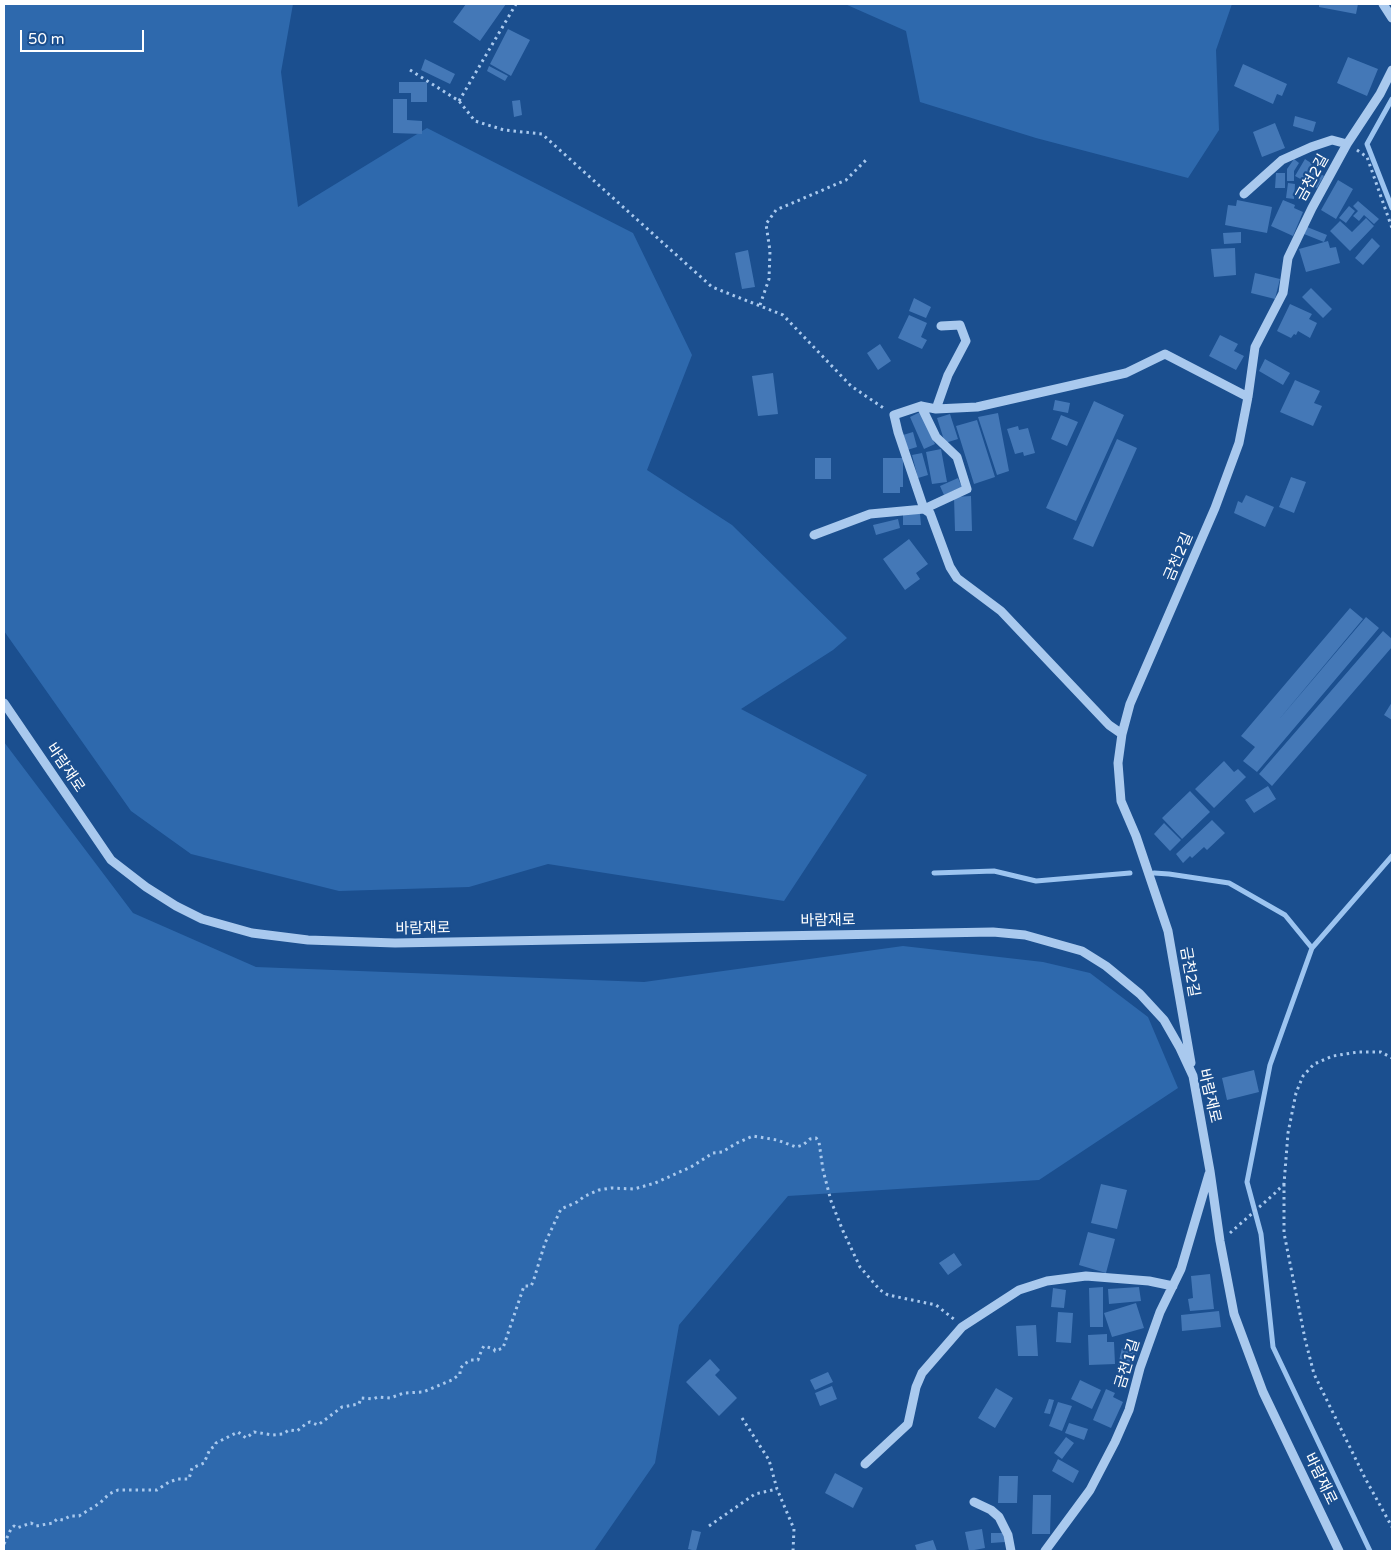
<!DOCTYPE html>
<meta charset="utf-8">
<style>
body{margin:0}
#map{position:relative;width:1396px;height:1555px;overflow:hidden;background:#1b4f8f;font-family:"Varela Round",sans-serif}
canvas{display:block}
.frame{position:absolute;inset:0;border:5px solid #fff;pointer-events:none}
.scale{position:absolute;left:20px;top:30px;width:124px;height:22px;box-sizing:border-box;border:2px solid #fff;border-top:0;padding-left:6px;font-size:15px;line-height:18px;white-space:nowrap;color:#fff;-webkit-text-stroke:4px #1b4f8f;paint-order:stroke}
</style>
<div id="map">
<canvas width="1396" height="1555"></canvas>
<div class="frame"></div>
<div class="scale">50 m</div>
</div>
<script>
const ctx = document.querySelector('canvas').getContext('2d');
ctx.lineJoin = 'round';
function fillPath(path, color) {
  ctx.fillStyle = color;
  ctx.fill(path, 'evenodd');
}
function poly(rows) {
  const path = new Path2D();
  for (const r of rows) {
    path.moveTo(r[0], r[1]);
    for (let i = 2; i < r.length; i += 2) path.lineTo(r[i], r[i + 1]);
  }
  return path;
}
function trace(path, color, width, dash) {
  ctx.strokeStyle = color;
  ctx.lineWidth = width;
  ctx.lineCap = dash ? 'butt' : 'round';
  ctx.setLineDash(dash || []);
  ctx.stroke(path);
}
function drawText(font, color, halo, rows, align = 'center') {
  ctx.font = font + ' "Varela Round","Noto Sans KR",sans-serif';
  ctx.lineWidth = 4.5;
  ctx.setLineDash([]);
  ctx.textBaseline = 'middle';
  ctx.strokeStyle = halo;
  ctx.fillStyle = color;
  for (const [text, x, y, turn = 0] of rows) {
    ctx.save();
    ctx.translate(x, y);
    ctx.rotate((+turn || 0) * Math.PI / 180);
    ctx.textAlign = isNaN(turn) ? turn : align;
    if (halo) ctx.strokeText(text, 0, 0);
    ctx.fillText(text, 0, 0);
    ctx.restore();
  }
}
fillPath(poly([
 [4,4,293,4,281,72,298,207,427,128,633,233,692,355,647,470,732,525,847,638,833,650,741,709,867,775,784,901,548,864,469,887,339,891,191,854,131,811,4,631],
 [845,4,1232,4,1216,50,1219,130,1188,178,1036,138,920,102,906,31],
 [4,742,133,913,256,967,644,982,903,946,1043,962,1090,973,1148,1017,1178,1088,1039,1180,788,1196,679,1325,655,1463,594,1551,4,1551]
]), '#2e69ad');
trace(poly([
 [1392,99,1367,144,1392,208],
 [934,873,994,871,1036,881,1130,873],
 [1154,873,1169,874,1229,883,1285,915,1312,948],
 [1370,1551,1273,1347,1261,1234,1247,1182,1270,1065,1312,948,1392,856]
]), '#9cc4f0', 5);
fillPath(poly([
 [466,4,506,4,480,41,453,22],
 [1319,4,1358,4,1356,14,1319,7],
 [508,29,530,40,511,76,490,64],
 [1348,57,1378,69,1367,96,1337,83],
 [425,59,455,74,450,84,421,70],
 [1243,64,1287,84,1282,96,1277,94,1273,104,1234,86],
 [489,66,508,76,505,81,487,71],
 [399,82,427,82,427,102,411,102,411,93,399,93],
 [393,99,407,99,407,120,422,121,422,134,393,133],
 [520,100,522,115,514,117,512,101],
 [1295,116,1316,122,1313,132,1293,126],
 [1275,123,1285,148,1262,157,1253,132],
 [1294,159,1299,163,1294,171,1294,181,1287,181,1287,169],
 [1305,159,1314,165,1312,169,1324,176,1317,188,1295,176],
 [1276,173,1285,173,1285,188,1275,188],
 [1338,180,1353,189,1336,219,1321,210],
 [1288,183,1295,184,1294,199,1286,198],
 [1237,200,1272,207,1267,233,1225,225,1228,205,1236,206],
 [1283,200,1295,205,1294,208,1303,212,1293,236,1271,226],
 [1358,201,1379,219,1374,224,1364,215,1359,221,1353,216,1358,211,1353,206],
 [1349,206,1355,211,1346,223,1339,218],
 [1366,218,1374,226,1350,251,1330,231,1340,221,1352,232],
 [1307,227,1327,235,1324,242,1304,234],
 [1241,232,1241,243,1224,244,1223,233],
 [1372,238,1380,246,1363,265,1355,258],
 [1328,241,1330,248,1336,247,1340,263,1306,272,1299,249],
 [1235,248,1236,275,1214,277,1211,249],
 [748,250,755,287,742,289,735,253],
 [1255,273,1280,279,1275,299,1251,293],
 [1311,288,1332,309,1323,318,1302,297],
 [914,298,931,307,926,318,909,311],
 [1290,304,1312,314,1309,319,1317,323,1310,338,1298,331,1296,335,1294,334,1291,338,1277,331],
 [909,315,927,323,921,337,927,340,922,349,898,338],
 [1220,335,1238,344,1234,351,1244,356,1236,370,1209,356],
 [880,344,891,361,878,370,867,353],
 [1265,359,1290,373,1283,385,1259,371],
 [773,373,778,414,758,416,752,376],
 [1295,380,1320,391,1314,403,1322,406,1313,426,1280,412],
 [1055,400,1070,403,1068,413,1053,410],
 [1094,401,1124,415,1076,521,1046,508],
 [920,412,935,444,924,449,910,417],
 [998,413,1009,471,997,475,978,417],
 [950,414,958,439,945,443,937,418],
 [1061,415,1078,422,1067,446,1051,439],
 [977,420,995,477,974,484,956,426],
 [1018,426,1019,430,1028,428,1035,453,1024,456,1023,452,1015,454,1007,429],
 [913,432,917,447,907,450,903,435],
 [1117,439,1137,448,1093,547,1073,539],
 [941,449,947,482,932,484,926,452],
 [922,453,928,475,918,478,912,455],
 [815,458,831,458,831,479,815,479],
 [883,458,903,458,903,487,900,487,900,493,883,493],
 [1291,477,1306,482,1294,513,1279,507],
 [958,478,962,487,944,495,940,486],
 [1246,495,1274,507,1265,527,1234,513,1238,501,1242,503],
 [971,496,972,531,955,531,954,497],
 [903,514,920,514,921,525,903,525],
 [898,519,900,528,876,535,873,525],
 [909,539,928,564,916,573,920,579,905,590,883,559],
 [1350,608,1363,619,1276,723,1366,617,1379,628,1257,772,1243,761,1255,747,1241,736],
 [1383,631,1392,639,1392,647,1272,786,1259,774],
 [1392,702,1392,720,1384,715],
 [1224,761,1234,772,1238,769,1246,777,1214,808,1195,789],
 [1268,786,1276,799,1254,813,1245,800],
 [1190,791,1210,812,1182,839,1162,818],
 [1212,820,1225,833,1207,850,1204,847,1192,858,1190,856,1183,863,1176,854],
 [1164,823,1181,840,1170,851,1154,834],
 [1254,1070,1259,1092,1227,1100,1222,1078],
 [1101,1184,1127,1190,1117,1229,1091,1223],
 [1088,1232,1115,1239,1106,1273,1079,1265],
 [954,1253,962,1265,948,1275,939,1263],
 [1210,1274,1214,1309,1190,1311,1188,1299,1193,1298,1191,1276],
 [1103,1287,1103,1327,1090,1327,1089,1288],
 [1139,1287,1141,1301,1109,1304,1108,1289],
 [1053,1288,1066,1290,1064,1308,1051,1307],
 [1136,1303,1144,1328,1112,1337,1104,1313],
 [1219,1311,1221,1327,1182,1331,1181,1315],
 [1058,1312,1073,1313,1071,1343,1056,1342],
 [1036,1325,1038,1356,1018,1356,1016,1326],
 [1107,1334,1107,1342,1114,1342,1115,1364,1089,1365,1088,1335],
 [1122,1348,1137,1352,1132,1369,1118,1365],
 [710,1359,720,1370,715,1375,737,1398,719,1416,686,1382],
 [828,1372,833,1382,815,1390,810,1380],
 [1080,1380,1101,1390,1092,1409,1071,1399],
 [832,1386,837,1399,820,1406,815,1393],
 [996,1388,1013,1398,995,1428,978,1418],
 [1106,1389,1115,1393,1113,1397,1123,1402,1111,1428,1093,1420],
 [1049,1399,1054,1400,1050,1414,1044,1413],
 [1058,1402,1072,1406,1062,1431,1049,1426],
 [1069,1423,1088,1429,1084,1440,1065,1433],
 [1066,1437,1074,1443,1062,1459,1054,1453],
 [1058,1459,1079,1471,1073,1483,1052,1471],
 [835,1473,863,1488,853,1508,825,1493],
 [999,1476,1018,1476,1017,1503,998,1503],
 [1033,1495,1051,1495,1050,1534,1032,1534],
 [982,1529,985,1548,969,1551,965,1532],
 [692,1530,701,1532,696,1551,688,1549],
 [991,1533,1005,1533,1005,1542,991,1543],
 [933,1540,937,1551,917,1551,915,1545]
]), '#4478b7');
trace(poly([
 [410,70,459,101,475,121,504,130,542,134,712,287,783,315,851,386,885,409],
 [459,101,516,4],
 [1357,150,1367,157,1392,228],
 [760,305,769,279,770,251,766,224,776,210,846,180,868,158],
 [1284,1184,1284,1233,1305,1339,1314,1374,1365,1478,1392,1527],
 [1230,1233,1274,1194,1284,1184,1288,1133,1296,1093,1303,1076,1314,1064,1333,1056,1358,1052,1381,1052,1392,1058],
 [742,1418,769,1460,777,1489,794,1529,793,1551],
 [709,1526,755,1494,777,1489],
 [4,1544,11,1529,14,1526,17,1528,31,1523,36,1526,53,1523,57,1519,63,1520,70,1516,79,1516,100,1503,109,1494,118,1490,157,1490,169,1482,178,1479,189,1479,192,1468,204,1463,210,1449,215,1446,216,1443,238,1432,246,1438,254,1432,273,1435,283,1434,289,1430,297,1431,307,1423,310,1422,318,1425,342,1407,359,1404,361,1398,373,1399,378,1397,390,1398,404,1393,423,1392,452,1380,460,1374,460,1369,464,1364,471,1360,478,1360,482,1349,484,1346,494,1349,495,1351,503,1348,524,1286,531,1286,533,1282,545,1243,561,1209,577,1202,585,1196,599,1190,611,1188,634,1189,655,1183,691,1167,713,1153,722,1152,737,1143,753,1136,777,1140,796,1147,803,1145,810,1139,816,1138,819,1142,823,1170,831,1201,843,1231,860,1267,880,1290,888,1295,936,1305,955,1320]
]), '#a9c9ee', 3, [2.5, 4]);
trace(poly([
 [1383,4,1392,18],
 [1244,194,1282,160,1311,147,1332,140,1347,144],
 [936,409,948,375,966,341,960,325,941,326],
 [814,535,870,514,924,509,967,489,957,457,936,437,921,406],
 [4,703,111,860,146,887,176,906,202,919,252,933,308,940,395,943,993,932,1025,935,1082,951,1106,966,1140,994,1164,1020,1180,1048,1193,1076,1210,1171,1220,1241,1234,1314,1263,1392,1339,1551],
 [1122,734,1109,725,1001,611,957,578,950,567,930,513,924,509,898,432,894,415,921,406,936,409,977,407,1126,373,1165,354,1248,397],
 [1191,1063,1168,931,1136,836,1121,801,1118,763,1122,734,1130,704,1215,508,1239,443,1248,397,1255,347,1283,293,1288,258,1312,208,1347,144,1380,94,1392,70],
 [865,1464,908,1424,916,1387,922,1373,962,1327,1019,1290,1047,1281,1086,1276,1149,1281,1173,1286],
 [974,1502,991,1510,999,1517,1008,1535,1011,1551],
 [1045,1551,1090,1490,1115,1442,1129,1410,1140,1368,1160,1312,1181,1269,1209,1174]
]), '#a9c9ee', 9);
drawText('15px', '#fff', '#1b4f8f', [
 ["금천2길",1313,178,-61],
 ["금천2길",1179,557,-67],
 ["바람재로",65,768,56],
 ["바람재로",828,921,-1],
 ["바람재로",423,929,-1],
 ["금천2길",1189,972,80],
 ["바람재로",1209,1096,77],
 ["금천1길",1128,1364,-73],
 ["바람재로",1320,1479,64]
]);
</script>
